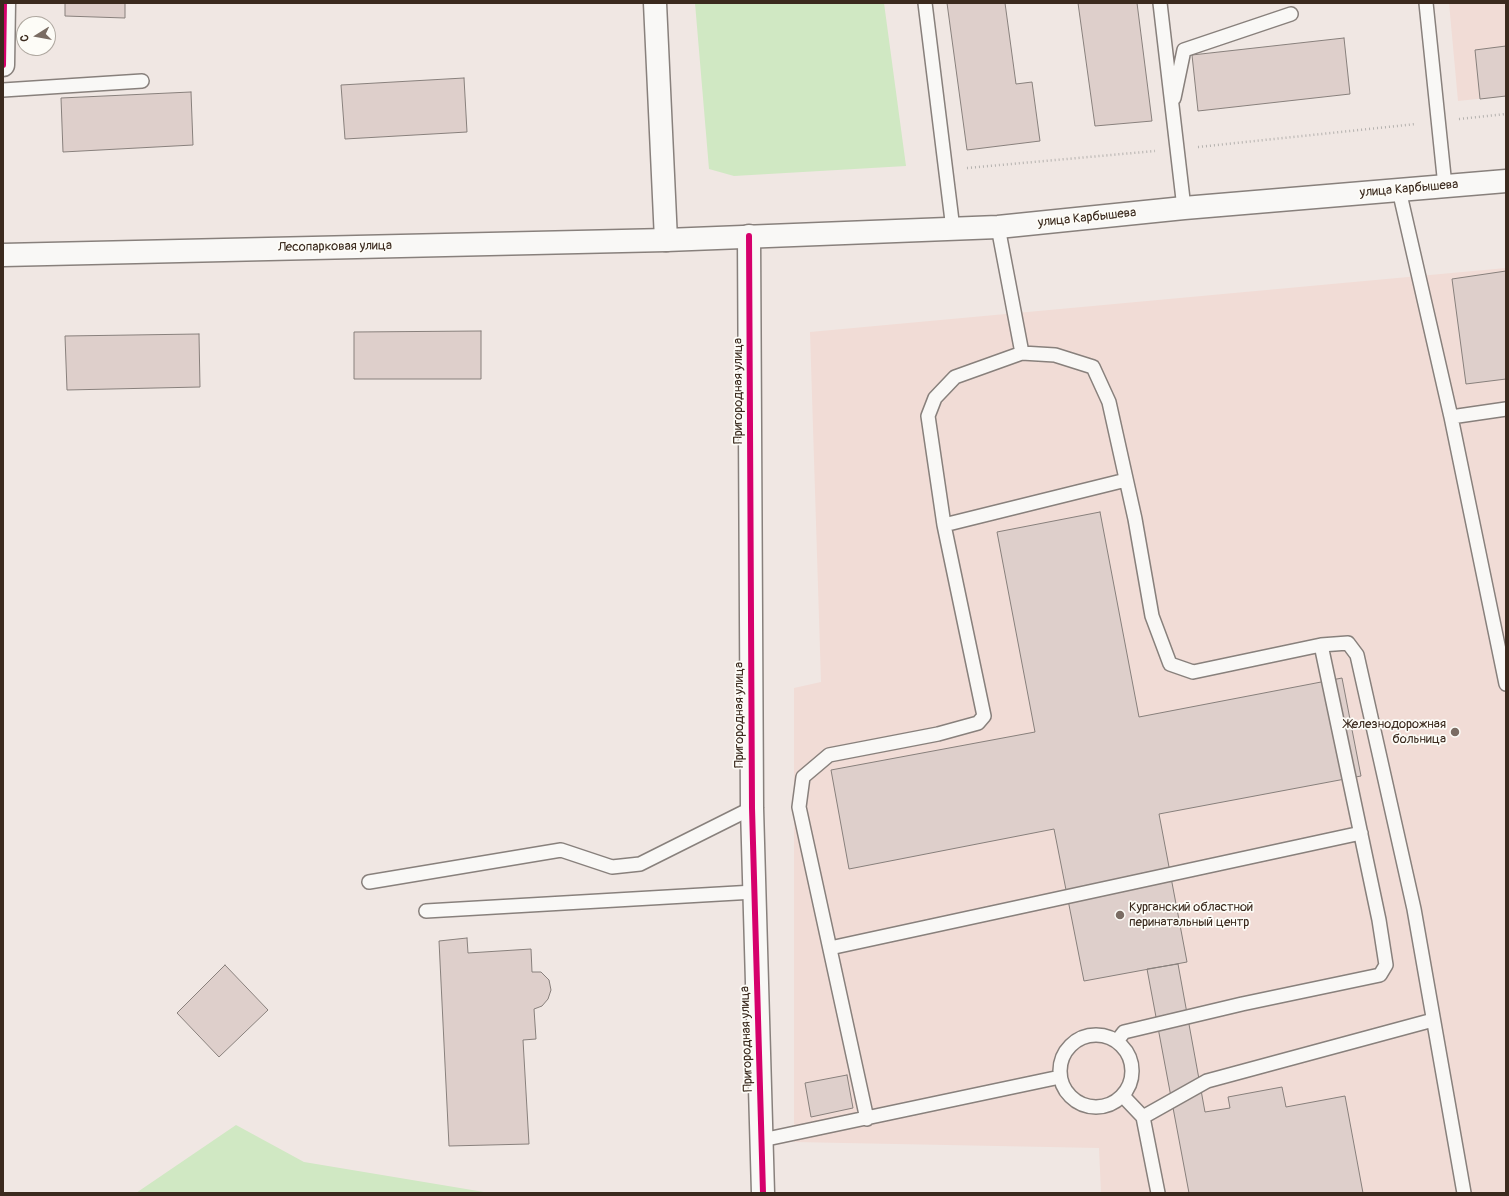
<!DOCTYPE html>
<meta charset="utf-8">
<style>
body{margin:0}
#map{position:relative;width:1509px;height:1196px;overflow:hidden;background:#f0e7e3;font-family:Pangolin,sans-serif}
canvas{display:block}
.frame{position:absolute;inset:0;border:4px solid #3b2a1e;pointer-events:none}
.north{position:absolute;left:16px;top:16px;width:40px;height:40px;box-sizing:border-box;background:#fdfcf7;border:1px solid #afa8a0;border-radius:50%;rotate:259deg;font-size:11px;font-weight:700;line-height:16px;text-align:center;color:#3b2a1e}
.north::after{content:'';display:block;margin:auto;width:14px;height:18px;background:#7a6c63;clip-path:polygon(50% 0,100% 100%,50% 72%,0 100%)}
</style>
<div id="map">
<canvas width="1509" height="1196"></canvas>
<div class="frame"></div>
<div class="north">С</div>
</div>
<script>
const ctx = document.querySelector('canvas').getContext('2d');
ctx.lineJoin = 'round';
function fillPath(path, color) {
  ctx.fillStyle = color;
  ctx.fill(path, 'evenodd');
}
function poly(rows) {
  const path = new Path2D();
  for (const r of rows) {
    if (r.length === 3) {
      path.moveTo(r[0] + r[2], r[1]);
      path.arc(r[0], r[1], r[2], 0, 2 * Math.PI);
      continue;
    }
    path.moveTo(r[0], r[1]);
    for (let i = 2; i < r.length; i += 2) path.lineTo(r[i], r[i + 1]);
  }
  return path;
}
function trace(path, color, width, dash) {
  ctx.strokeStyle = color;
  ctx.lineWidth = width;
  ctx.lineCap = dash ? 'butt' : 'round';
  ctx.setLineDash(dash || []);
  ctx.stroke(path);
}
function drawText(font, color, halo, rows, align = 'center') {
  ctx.font = font + ' Pangolin,sans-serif';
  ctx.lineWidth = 3.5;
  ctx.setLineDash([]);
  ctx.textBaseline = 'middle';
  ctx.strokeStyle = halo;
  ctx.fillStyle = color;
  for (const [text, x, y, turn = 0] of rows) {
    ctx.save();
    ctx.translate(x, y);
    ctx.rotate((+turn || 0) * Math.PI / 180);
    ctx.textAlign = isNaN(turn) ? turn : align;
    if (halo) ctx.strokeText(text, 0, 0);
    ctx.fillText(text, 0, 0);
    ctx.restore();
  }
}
fillPath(poly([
 [1449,3,1506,3,1506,96,1458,101],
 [1506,268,1506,1193,1101,1193,1099,1148,794,1142,794,688,821,682,810,332]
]), '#f1dcd6');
fillPath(poly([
 [695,3,884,3,906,166,734,176,709,169],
 [236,1125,304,1162,490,1193,136,1193]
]), '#d0e8c3');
const building = poly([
 [65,3,125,3,125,18,65,16,65,3],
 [947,3,1005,3,1016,84,1032,82,1040,141,967,150,947,3],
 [1078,3,1137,3,1152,121,1095,126,1078,3],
 [1344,38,1350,94,1198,111,1192,55,1344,38],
 [1506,46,1506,96,1480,99,1475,50,1506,46],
 [464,78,467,132,345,139,341,85,464,78],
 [191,92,193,145,63,152,61,98,191,92],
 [1506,271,1506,379,1466,384,1452,279,1506,271],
 [481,331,481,379,354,379,354,332,481,331],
 [199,334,200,387,67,390,65,336,199,334],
 [1100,512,1139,717,1342,678,1361,776,1159,814,1187,962,1084,981,1054,829,849,869,831,770,1035,732,997,532,1100,512],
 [467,938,468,953,531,949,532,972,541,972,549,980,551,990,548,999,542,1006,534,1009,536,1039,523,1040,529,1144,449,1146,439,941,467,938],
 [1178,964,1205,1112,1230,1108,1228,1097,1282,1087,1286,1107,1345,1096,1363,1193,1189,1193,1147,969,1178,964],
 [225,965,268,1010,219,1057,177,1013,225,965],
 [847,1075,853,1108,811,1117,805,1083,847,1075]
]);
fillPath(building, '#decfcb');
trace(building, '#88807c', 1);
const service = poly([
 [925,3,953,229],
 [1160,3,1184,208],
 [1426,3,1445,186],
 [3,90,142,81],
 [1174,98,1184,50,1291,14],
 [1399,190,1451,417],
 [998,227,1022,353],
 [1506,409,1451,417,1506,684],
 [944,525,1126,480],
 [369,882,561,850,612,867,640,864,752,808],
 [426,911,754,892],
 [830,948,1361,833],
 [1096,1071,36],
 [1117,1041,1124,1032,1242,1004,1380,975,1386,965,1379,920,1321,645],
 [1123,1096,1143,1117,1158,1193],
 [1143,1117,1207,1081,1433,1020],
 [867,1119,799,807,803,777,829,755,938,734,978,723,984,716,944,525,928,416,935,398,955,377,1022,353,1055,355,1093,367,1109,402,1135,519,1152,616,1170,664,1193,672,1321,645,1348,643,1357,655,1414,909,1464,1193],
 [762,1140,1060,1077]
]);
const minor = poly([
 [655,3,666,240],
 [3,65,4,3],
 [749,236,752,808,763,1193]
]);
const secondary = poly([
 [3,255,666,240,998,227,1184,208,1506,181]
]);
trace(service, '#88807c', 16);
trace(minor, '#88807c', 25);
trace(secondary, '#88807c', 25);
trace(poly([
 [1459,119,1506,114],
 [1198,147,1416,124],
 [967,168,1155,151]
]), '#b4b1ae', 2.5, [1, 3]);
trace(service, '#f9f8f6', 13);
trace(minor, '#f9f8f6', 22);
trace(secondary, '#f9f8f6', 22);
trace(poly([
 [3,65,4,3],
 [749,236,752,808,763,1193]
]), '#d6006c', 6);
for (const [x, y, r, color] of [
 [1455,732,5,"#7a6c63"],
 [1120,915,5,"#7a6c63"]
]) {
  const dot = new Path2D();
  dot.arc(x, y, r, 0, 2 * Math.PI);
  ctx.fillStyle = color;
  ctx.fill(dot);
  trace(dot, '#fdfcf7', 1.5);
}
drawText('13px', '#3b2a1e', '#fdfcf7', [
 ["улица Карбышева",1409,189,-5],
 ["улица Карбышева",1087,218,-6],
 ["Лесопарковая улица",335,247,-1],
 ["Пригородная улица",739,391,-90],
 ["Пригородная улица",740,715,-90],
 ["Пригородная улица",747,1039,-92]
]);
drawText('13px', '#3b2a1e', '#fdfcf7', [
 ["Железнодорожная",1446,725],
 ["больница",1446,740],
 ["Курганский областной",1129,908,"left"],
 ["перинатальный центр",1129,923,"left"]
], 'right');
</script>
